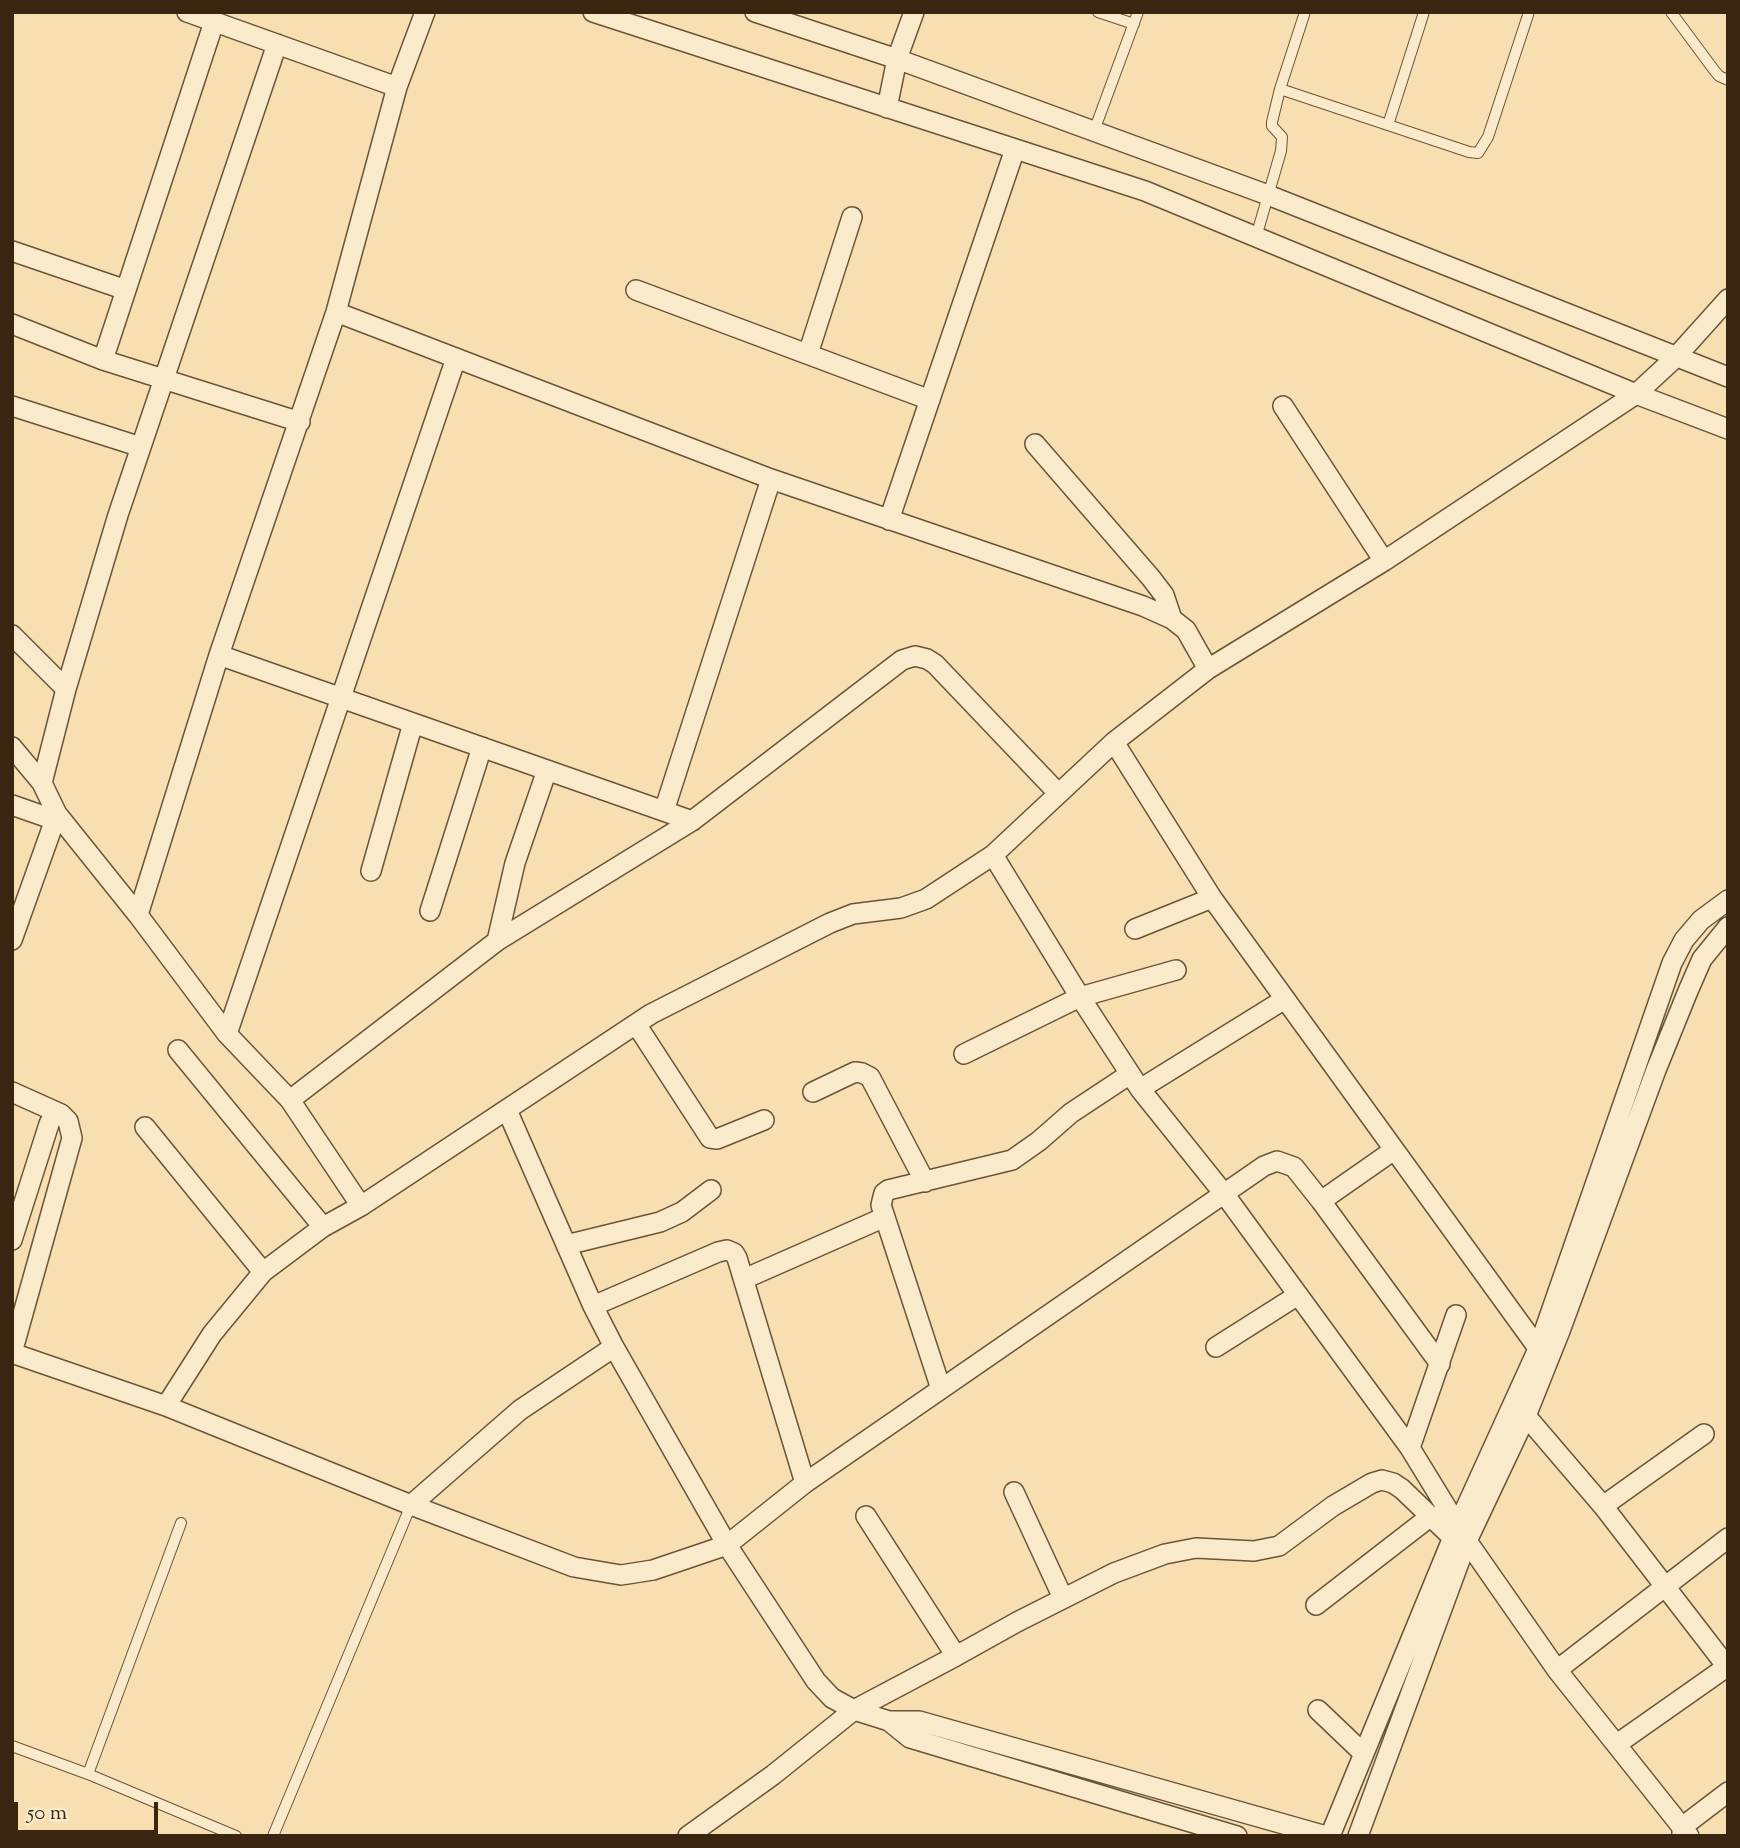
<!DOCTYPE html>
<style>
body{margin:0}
#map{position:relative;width:1740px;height:1848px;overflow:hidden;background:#f8dfb1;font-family:"Sorts Mill Goudy",serif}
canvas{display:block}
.frame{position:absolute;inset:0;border:14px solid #392510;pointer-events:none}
.scale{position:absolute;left:14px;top:1802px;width:144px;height:32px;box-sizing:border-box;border:4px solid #392510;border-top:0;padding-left:9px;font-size:21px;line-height:24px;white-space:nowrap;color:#392510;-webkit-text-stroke:5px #faeacc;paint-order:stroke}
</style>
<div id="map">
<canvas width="1740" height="1848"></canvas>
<div class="frame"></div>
<div class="scale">50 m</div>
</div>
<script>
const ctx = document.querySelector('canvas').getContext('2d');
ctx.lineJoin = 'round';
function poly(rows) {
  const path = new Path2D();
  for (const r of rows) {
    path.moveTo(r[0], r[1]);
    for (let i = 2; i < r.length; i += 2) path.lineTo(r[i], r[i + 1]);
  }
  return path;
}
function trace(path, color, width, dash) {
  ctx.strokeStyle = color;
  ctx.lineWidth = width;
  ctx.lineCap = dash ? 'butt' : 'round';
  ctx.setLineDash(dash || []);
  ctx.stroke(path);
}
const lane = poly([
 [1098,12,1134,24],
 [1671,12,1714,70,1719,76,1728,80],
 [1280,89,1469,152,1478,153,1488,137,1529,12],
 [1388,125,1424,12],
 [1094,131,1138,12],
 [1256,237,1281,151,1282,137,1272,126,1272,122,1280,89,1305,12],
 [12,1746,88,1774,236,1836],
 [88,1774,181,1523],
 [273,1836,411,1505]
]);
const street = poly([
 [187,12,397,87],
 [593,12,1145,191,1636,394,1728,429],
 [755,12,897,59,1268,195,1728,377],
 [887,108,897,59,914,12],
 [12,251,126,290],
 [636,290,930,400],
 [336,312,771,479,1143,606,1172,619,1186,630,1208,669],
 [12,324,103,360,300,422],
 [808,354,852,217],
 [103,360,214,22],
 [12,406,141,447],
 [1283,406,1384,561],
 [1035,444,1151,578,1164,595,1172,619],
 [889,520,1015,149],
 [12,635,66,689],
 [219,655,692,821],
 [1114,742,1212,898,1543,1355],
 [12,747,42,783,57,814,138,915,227,1034,290,1100,361,1206],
 [42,783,66,689,118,515,277,44],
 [12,805,55,820],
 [664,811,771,479],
 [993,855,1080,997,1140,1089,1225,1195,1410,1448,1467,1541,1557,1670,1689,1836],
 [371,871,413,723],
 [430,911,482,747],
 [138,915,219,655,336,312,397,87,425,12],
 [1135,929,1212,898],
 [12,940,57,814],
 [497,941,515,863,547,770],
 [636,1024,710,1138,717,1139,764,1120],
 [227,1034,456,358],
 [178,1050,323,1227],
 [964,1054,1080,997,1176,970],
 [1140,1089,1285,999],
 [12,1092,61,1114,68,1121,72,1138,12,1353],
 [813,1092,855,1072,862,1073,870,1077,925,1182],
 [290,1100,497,941,692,821,902,660,915,656,927,659,935,664,1057,792],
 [507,1110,593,1306,614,1347,727,1545,816,1681,832,1698,854,1710,889,1721,919,1721,1326,1836],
 [145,1127,263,1272],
 [1321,1201,1394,1150],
 [12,1240,49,1124,55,1112],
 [566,1245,660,1222,682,1212,711,1190],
 [744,1279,885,1217],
 [593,1306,718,1252,727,1250,734,1253,737,1258,805,1483],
 [1216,1347,1298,1295],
 [12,1353,166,1406,411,1505,574,1567,621,1575,653,1570,727,1545,805,1483,1264,1166,1277,1161,1294,1167,1321,1201,1440,1364],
 [941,1389,881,1205,884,1193,888,1190,1012,1160,1039,1141,1071,1113,1130,1074],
 [166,1406,212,1334,263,1272,323,1227,361,1206,651,1014,830,923,853,914,901,908,926,899,993,855,1114,742,1208,669,1384,561,1636,394,1675,358,1728,299],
 [1526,1416,1603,1506,1728,1668],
 [1410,1448,1456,1315],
 [1014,1492,1063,1598],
 [411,1505,520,1410,614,1347],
 [1603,1506,1704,1434],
 [866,1516,956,1656,1017,1622,1114,1573,1165,1554,1196,1548,1254,1551,1279,1546,1333,1506,1372,1483,1382,1480,1393,1483,1402,1489,1453,1538],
 [1316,1605,1431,1516],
 [1557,1670,1728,1538],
 [1318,1710,1363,1753],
 [889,1721,910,1738,1237,1836],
 [1617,1744,1728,1666],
 [688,1836,773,1775,854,1710,956,1656],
 [1330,1836,1458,1525,1538,1349,1672,963,1684,940,1701,920,1728,900],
 [1358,1836,1467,1541,1526,1416,1560,1331,1656,1070,1688,991,1702,959,1728,927],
 [1682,1836,1682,1827,1728,1792]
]);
trace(lane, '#695438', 12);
trace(street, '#695438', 22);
trace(lane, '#faeacc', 10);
trace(street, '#faeacc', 19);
</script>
